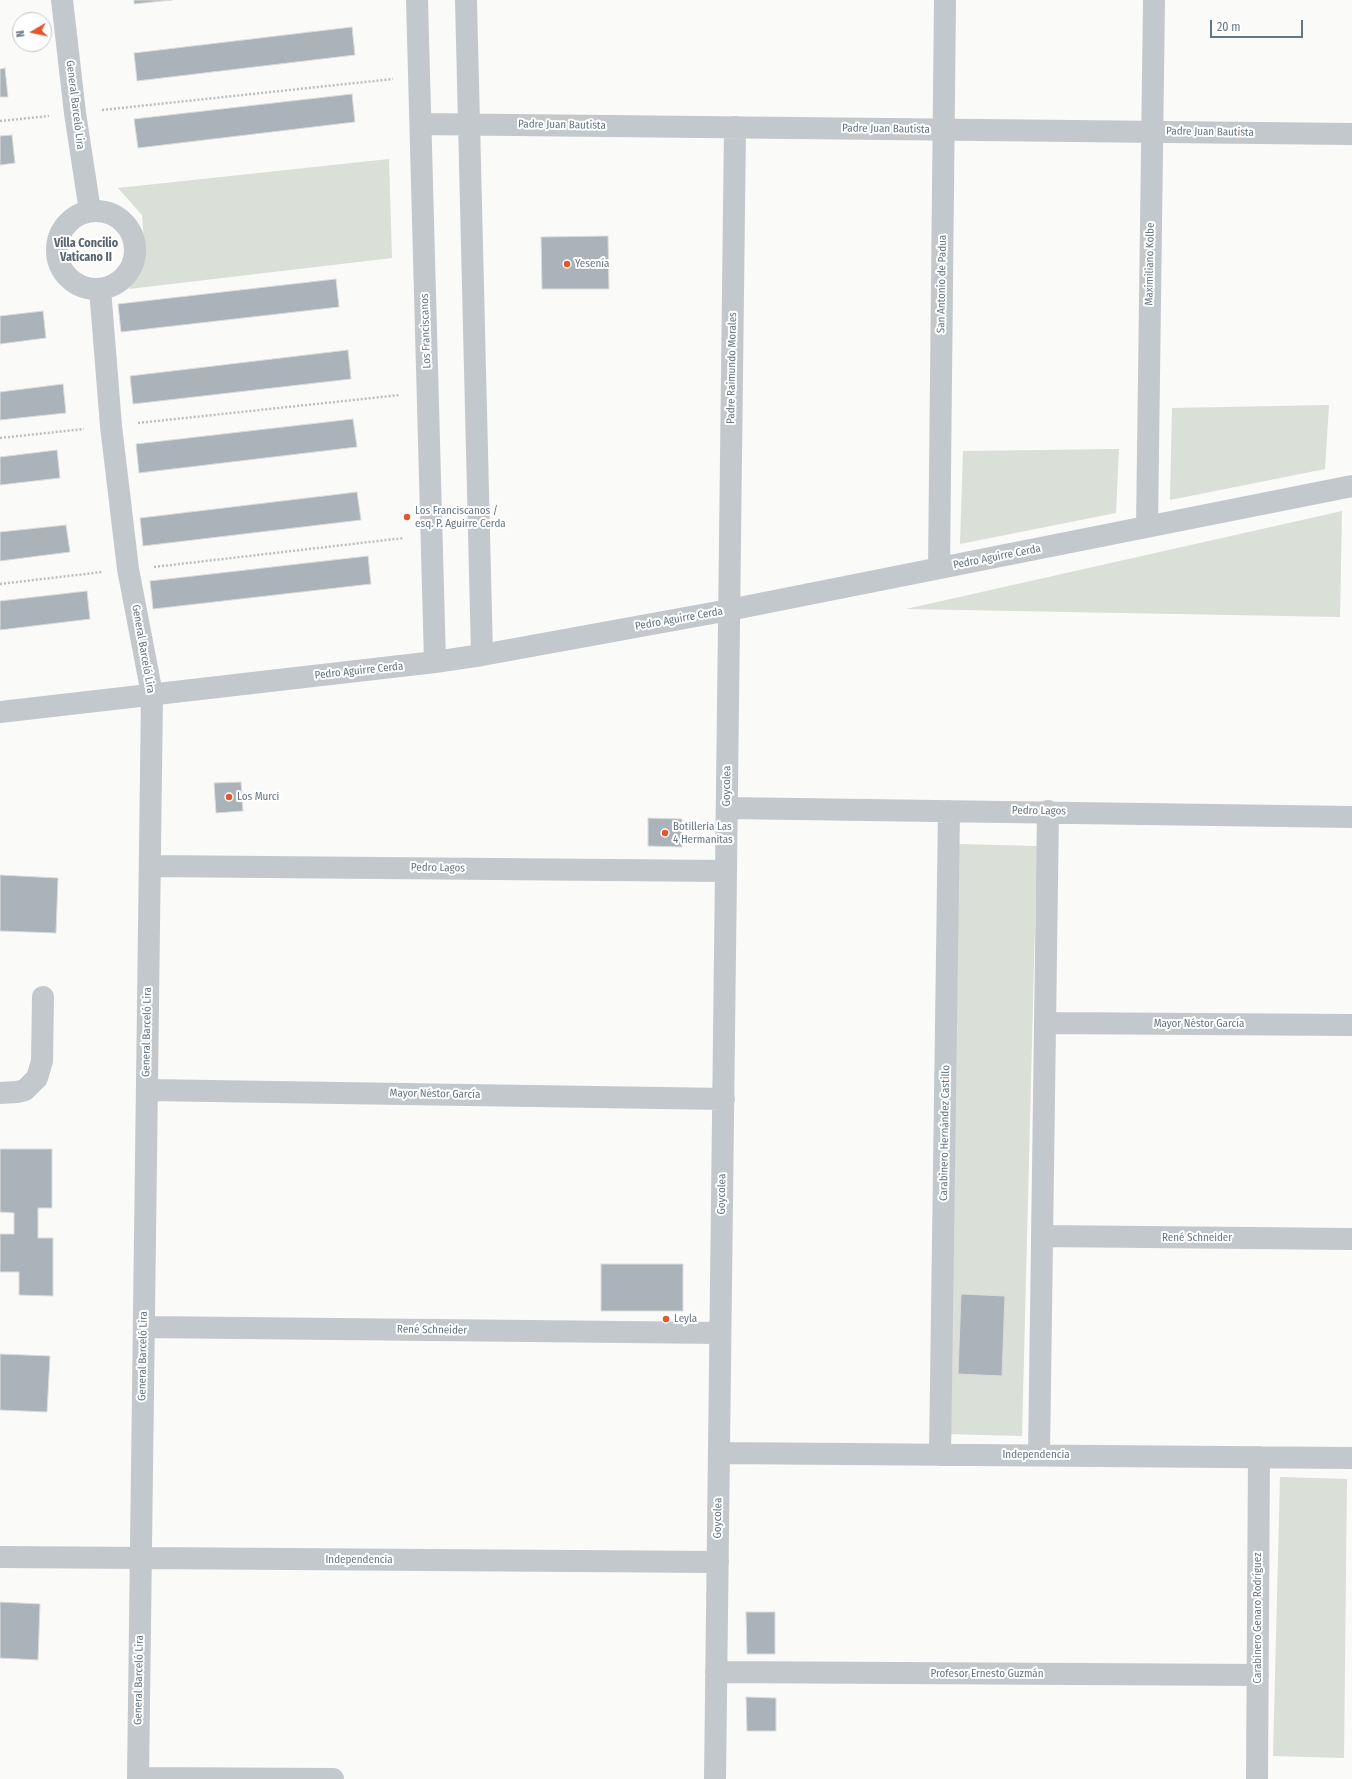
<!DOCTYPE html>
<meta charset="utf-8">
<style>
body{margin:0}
#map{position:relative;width:1352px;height:1779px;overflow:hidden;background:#fafaf8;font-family:"Fira Sans Condensed",sans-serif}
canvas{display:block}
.north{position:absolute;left:12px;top:12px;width:40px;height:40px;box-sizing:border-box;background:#fff;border:1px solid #c1c8cd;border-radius:50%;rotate:261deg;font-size:11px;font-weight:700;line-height:16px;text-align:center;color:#657683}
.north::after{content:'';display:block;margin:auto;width:14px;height:18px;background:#e4572e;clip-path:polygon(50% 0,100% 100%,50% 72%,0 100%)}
.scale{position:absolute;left:1210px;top:20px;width:93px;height:18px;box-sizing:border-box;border:2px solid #657683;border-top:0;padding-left:5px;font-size:12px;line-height:14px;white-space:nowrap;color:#657683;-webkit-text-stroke:3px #fff;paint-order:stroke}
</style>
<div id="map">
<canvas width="1352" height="1779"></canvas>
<div class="north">N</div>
<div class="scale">20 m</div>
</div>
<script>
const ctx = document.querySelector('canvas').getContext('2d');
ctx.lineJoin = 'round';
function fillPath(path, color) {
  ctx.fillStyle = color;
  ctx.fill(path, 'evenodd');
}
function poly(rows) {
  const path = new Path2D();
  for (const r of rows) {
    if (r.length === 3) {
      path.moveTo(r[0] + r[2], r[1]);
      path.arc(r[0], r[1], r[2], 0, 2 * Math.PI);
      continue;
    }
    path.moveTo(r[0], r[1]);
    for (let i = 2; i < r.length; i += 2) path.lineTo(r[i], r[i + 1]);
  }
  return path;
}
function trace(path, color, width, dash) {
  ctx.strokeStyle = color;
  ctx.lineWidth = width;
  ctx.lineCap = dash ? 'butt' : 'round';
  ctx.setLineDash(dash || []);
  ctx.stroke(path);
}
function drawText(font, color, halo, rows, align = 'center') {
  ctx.font = font + ' "Fira Sans Condensed",sans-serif';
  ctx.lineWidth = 4;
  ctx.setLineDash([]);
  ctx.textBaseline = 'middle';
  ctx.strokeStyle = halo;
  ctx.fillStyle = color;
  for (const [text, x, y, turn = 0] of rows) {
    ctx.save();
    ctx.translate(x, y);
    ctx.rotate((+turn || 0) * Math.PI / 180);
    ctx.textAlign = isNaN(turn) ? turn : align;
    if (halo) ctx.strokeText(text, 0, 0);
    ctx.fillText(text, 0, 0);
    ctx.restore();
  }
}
fillPath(poly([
 [389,159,392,258,129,289,144,244,142,215,118,188],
 [1329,405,1325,469,1170,500,1172,408],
 [1119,449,1116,513,960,544,963,451],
 [1342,511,1340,617,906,609],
 [959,844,1037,846,1022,1436,945,1434],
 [1280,1477,1347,1479,1344,1758,1273,1756]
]), '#dadfd7');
const building = poly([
 [134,0,172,0,134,4,134,0],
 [352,27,355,55,137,81,134,53,352,27],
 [5,68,8,97,0,97,0,69,5,68],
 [352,94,355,122,138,148,134,119,352,94],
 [12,135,15,163,0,165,0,136,12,135],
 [608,236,609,289,542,289,541,237,608,236],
 [336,279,339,307,121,332,118,304,336,279],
 [43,311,46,338,0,344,0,316,43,311],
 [348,350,351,379,133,404,130,376,348,350],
 [63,384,66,413,0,420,0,392,63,384],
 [353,419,357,447,139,473,136,444,353,419],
 [57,450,60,478,0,485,0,457,57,450],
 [357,492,361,520,143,546,140,518,357,492],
 [66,525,70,552,0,561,0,532,66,525],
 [368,556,371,584,153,609,150,581,368,556],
 [87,591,90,619,0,630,0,601,87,591],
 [241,782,243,811,216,813,214,783,241,782],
 [648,818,682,819,682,847,648,846,648,818],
 [0,875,58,878,56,933,0,931,0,875],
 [0,1149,52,1149,52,1208,38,1208,38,1238,53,1238,53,1296,19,1295,19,1272,0,1272,0,1234,14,1234,14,1213,0,1212,0,1149],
 [601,1264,683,1264,683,1311,601,1311,601,1264],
 [961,1294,1005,1296,1002,1376,958,1374,961,1294],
 [0,1354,50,1356,47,1412,0,1410,0,1354],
 [0,1602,40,1604,38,1660,0,1658,0,1602],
 [746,1612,775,1612,775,1654,747,1654,746,1612],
 [746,1697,776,1698,776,1731,747,1731,746,1697]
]);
fillPath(building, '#aab3b9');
trace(building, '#dcdcda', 1);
trace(poly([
 [102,110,393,79],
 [0,121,49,116],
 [138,423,400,395],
 [0,438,84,429],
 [154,567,404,538],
 [0,584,102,572]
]), '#bbbfc2', 2.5, [2, 2]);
trace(poly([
 [62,0,75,113,90,211],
 [417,0,435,662],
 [466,0,482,655],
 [421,124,1352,134],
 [96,250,39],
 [100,289,111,426,128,569,152,694,138,1779],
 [1147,527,1154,0],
 [939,568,945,0],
 [0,712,435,662,482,655,729,610,1352,486],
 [727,808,1352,817],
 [150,866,726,871],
 [1045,1023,1352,1025],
 [147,1090,724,1099],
 [0,1093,17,1092,25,1090,37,1078,42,1061,43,997],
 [1042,1236,1352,1239],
 [144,1327,720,1333],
 [719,1453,1352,1458],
 [940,1455,949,811],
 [1039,1455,1048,811],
 [0,1557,718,1562],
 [716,1672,1258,1675],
 [138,1778,333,1779],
 [715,1779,735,127],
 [1257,1779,1259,1457]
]), '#c3c8cc', 22);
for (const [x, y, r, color] of [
 [567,264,4,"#e4572e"],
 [407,517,4,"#e4572e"],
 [229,797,4,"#e4572e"],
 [665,833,4,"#e4572e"],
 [666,1319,4,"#e4572e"]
]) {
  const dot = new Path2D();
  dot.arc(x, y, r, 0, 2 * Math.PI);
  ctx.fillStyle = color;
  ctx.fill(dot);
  trace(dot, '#fff', 1.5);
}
drawText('11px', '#657683', '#fff', [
 ["General Barceló Lira",75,105,83],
 ["Padre Juan Bautista",562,125,1],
 ["Padre Juan Bautista",886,129,1],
 ["Padre Juan Bautista",1210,132,1],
 ["Maximiliano Kolbe",1150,264,-89],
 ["San Antonio de Padua",942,284,-89],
 ["Los Franciscanos",426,331,-92],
 ["Padre Raimundo Morales",732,368,-89],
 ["Pedro Aguirre Cerda",997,557,-11],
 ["Pedro Aguirre Cerda",679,619,-10],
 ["General Barceló Lira",143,649,80],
 ["Pedro Aguirre Cerda",359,671,-6],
 ["Goycolea",727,786,-89],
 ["Pedro Lagos",1039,811,1],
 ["Pedro Lagos",438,868,1],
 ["Mayor Néstor García",1199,1024],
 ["General Barceló Lira",147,1032,-89],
 ["Mayor Néstor García",435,1094,1],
 ["Carabinero Hernández Castillo",945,1133,-89],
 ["Goycolea",722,1194,-89],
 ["René Schneider",1197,1238],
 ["René Schneider",432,1330,1],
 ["General Barceló Lira",143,1356,-89],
 ["Independencia",1036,1455],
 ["Goycolea",718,1518,-89],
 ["Independencia",359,1560],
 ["Carabinero Genaro Rodríguez",1258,1618,-90],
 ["Profesor Ernesto Guzmán",987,1674],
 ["General Barceló Lira",139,1680,-89]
]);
drawText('11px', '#657683', '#fff', [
 ["Yesenía",575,264],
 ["Los Franciscanos /",415,511],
 ["esq. P. Aguirre Cerda",415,524],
 ["Los Murci",237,797],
 ["Botilleria Las",673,827],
 ["4 Hermanitas",673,840],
 ["Leyla",674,1319]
], 'left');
drawText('bold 12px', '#57646e', '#fff', [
 ["Villa Concilio",86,244],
 ["Vaticano II",86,258]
]);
</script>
